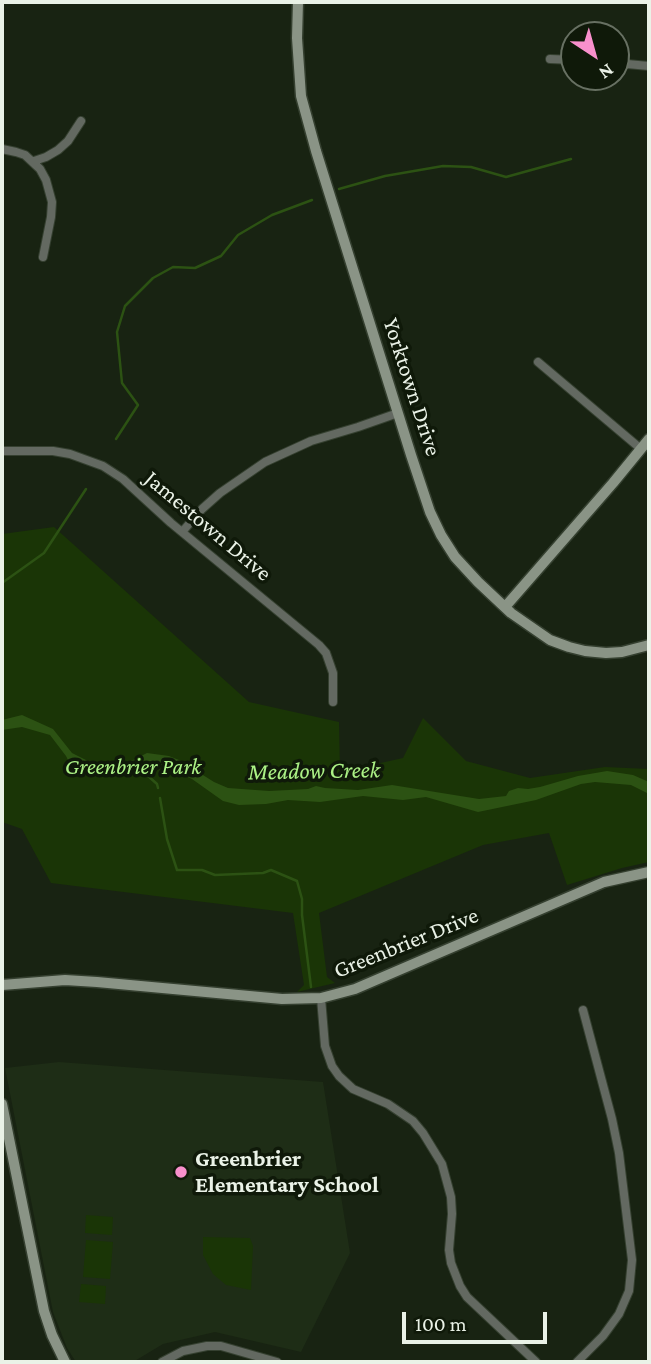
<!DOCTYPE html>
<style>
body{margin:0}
#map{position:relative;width:651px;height:1364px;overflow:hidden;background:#182312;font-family:"Crimson Pro",serif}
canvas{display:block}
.frame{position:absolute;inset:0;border:4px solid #eaf2e7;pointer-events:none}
.north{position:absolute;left:560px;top:21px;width:70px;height:70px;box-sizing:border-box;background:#0f1909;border:2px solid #677062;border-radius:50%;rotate:144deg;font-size:19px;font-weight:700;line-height:28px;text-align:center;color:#eaf2e7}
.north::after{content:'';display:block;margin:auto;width:24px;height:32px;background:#f890cc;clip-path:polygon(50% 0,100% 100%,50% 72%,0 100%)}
.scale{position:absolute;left:402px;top:1312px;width:145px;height:32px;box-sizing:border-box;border:4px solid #eaf2e7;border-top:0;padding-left:9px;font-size:21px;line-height:24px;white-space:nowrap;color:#eaf2e7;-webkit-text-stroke:5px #0f1909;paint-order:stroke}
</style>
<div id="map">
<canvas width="651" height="1364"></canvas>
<div class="frame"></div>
<div class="north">N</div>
<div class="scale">100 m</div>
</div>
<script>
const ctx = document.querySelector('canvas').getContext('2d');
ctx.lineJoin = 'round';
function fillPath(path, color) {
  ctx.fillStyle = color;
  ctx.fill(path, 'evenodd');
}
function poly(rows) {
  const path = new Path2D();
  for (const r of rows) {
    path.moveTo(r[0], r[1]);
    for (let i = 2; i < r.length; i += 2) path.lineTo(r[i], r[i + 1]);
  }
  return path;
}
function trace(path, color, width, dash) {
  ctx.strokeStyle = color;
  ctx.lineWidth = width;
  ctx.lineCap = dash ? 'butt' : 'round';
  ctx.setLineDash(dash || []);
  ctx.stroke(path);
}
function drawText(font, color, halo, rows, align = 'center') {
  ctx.font = font + ' "Crimson Pro",serif';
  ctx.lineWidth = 7;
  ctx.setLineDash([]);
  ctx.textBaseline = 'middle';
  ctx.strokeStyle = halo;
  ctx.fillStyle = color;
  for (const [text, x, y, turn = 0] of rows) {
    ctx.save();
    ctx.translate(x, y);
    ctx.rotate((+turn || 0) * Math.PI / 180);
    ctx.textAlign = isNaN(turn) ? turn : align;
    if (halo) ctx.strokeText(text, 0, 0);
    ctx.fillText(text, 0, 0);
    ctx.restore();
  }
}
fillPath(poly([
 [59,1062,323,1082,350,1253,301,1352,215,1332,163,1344,133,1362,76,1362,67,1348,53,1312,5,1068]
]), '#1e2d16');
fillPath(poly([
 [54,527,249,702,339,722,340,772,403,758,423,718,466,761,530,778,605,767,649,769,649,862,622,868,567,885,549,833,483,845,319,913,327,977,335,983,297,992,304,985,293,913,51,883,22,829,2,822,2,534],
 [86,1215,113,1217,112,1235,85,1233],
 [203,1237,250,1238,253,1246,251,1290,226,1285,213,1274,203,1255],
 [86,1240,113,1242,110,1279,83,1277],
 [81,1284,106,1286,105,1304,79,1302]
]), '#1a3506');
fillPath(poly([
 [22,715,53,729,72,753,90,762,108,765,129,762,147,753,169,756,179,760,214,782,228,788,269,791,308,789,316,786,325,788,358,790,392,785,479,799,506,796,509,791,518,788,528,789,540,787,578,776,607,771,633,775,649,782,649,794,631,785,595,782,581,784,536,800,478,812,426,797,403,800,363,796,320,802,288,800,266,804,239,805,223,801,192,779,153,761,146,762,135,768,109,775,81,768,69,762,66,756,50,735,22,727,2,730,2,720]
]), '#2c5213');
trace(poly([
 [339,189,385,176,443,166,471,167,506,177,571,159],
 [116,439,138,405,122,383,117,332,125,306,153,278,173,267,195,268,221,256,238,235,272,215,312,200],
 [2,583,44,553,86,489],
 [136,766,147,775,157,784,158,788],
 [160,798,167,839,177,870,202,870,215,875,263,873,271,870,297,881,302,899,302,915,311,987]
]), '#2c5213', 2.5);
const street = poly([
 [550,59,574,60],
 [616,63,649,66],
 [2,149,16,152,25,155,40,169,46,180,52,202,51,217,43,257],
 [34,161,46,157,58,150,68,141,81,121],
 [538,362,641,449],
 [2,451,53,451,70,454,103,466,123,479,171,523,319,645,326,653,333,673,333,702],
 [182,532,202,509,220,493,265,462,311,441,358,427,398,413],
 [321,998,325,1046,332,1066,339,1076,353,1089,388,1104,413,1121,423,1133,442,1164,451,1197,452,1214,449,1250,451,1263,460,1286,467,1297,536,1362],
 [162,1362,183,1351,207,1346,221,1346,277,1362],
 [577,1362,603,1336,619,1314,629,1291,632,1260,619,1153,612,1119,583,1010]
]);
const secondary = poly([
 [298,2,297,38,301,96,316,151,411,455,430,512,441,535,455,557,478,582,511,613,550,640,569,647,585,651,606,653,622,652,649,645],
 [505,607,613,483,649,439],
 [2,985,65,980,97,982,282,999,321,998,355,989,604,882,649,872],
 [2,1104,44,1311,52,1335,65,1362]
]);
trace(street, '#354030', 10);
trace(secondary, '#354030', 13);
trace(street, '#636961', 8);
trace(secondary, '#8a9486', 10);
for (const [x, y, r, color] of [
 [181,1172,7,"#f890cc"]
]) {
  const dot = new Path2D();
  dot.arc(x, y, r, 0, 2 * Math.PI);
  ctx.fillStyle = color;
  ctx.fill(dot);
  trace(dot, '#0f1909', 2.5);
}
drawText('23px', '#eaf2e7', '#0f1909', [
 ["Yorktown Drive",412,387,72],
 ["Jamestown Drive",208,526,40],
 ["Greenbrier Drive",406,943,-22]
]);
drawText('italic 23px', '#adf387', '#0f1909', [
 ["Greenbrier Park",133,767]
]);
drawText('bold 23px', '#eaf2e7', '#0f1909', [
 ["Greenbrier",195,1159],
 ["Elementary School",195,1185]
], 'left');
drawText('italic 24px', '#abf185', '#0f1909', [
 ["Meadow Creek",314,771,-1]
]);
</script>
